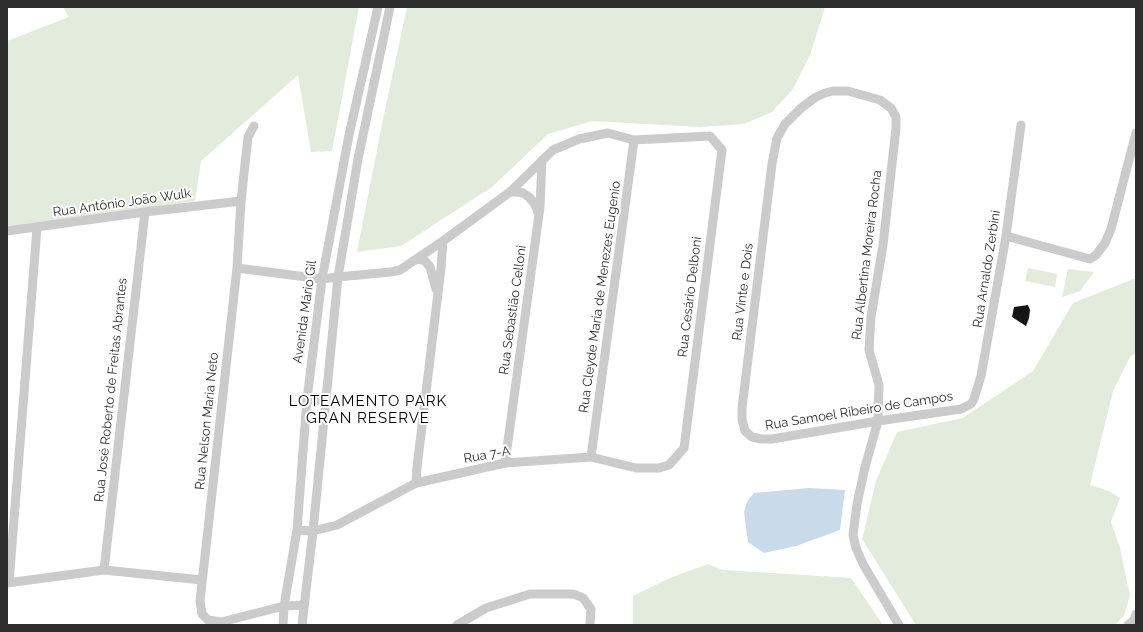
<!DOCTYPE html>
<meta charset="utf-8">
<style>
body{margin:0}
#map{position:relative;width:1143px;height:632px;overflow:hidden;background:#fff;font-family:Raleway,sans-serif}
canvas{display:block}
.frame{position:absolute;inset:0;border:8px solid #2e2e2e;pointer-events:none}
</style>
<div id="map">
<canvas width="1143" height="632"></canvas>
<div class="frame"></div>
</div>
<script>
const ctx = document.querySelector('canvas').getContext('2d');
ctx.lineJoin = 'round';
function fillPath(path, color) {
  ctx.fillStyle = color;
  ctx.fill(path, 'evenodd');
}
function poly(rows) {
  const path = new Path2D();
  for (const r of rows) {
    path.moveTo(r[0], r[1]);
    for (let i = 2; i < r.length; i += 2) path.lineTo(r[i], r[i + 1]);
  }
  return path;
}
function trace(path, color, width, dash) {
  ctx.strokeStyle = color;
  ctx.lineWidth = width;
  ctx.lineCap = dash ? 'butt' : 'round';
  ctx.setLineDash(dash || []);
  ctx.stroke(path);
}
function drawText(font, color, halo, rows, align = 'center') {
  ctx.font = font + ' Raleway,sans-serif';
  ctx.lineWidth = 4;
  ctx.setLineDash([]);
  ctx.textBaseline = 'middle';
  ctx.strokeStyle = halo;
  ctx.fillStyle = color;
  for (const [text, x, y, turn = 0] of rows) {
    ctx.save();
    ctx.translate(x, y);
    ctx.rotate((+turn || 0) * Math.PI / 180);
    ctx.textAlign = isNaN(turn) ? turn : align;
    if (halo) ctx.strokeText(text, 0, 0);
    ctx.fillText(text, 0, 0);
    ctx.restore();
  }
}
fillPath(poly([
 [63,7,359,7,332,151,311,152,298,75,201,161,195,201,7,228,7,41,69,17],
 [407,7,825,7,810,55,793,89,772,112,744,124,700,127,592,121,548,134,492,187,401,246,357,252,383,119],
 [1028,268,1057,274,1055,287,1025,281],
 [1068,269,1094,272,1080,291,1062,297],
 [1136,278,1136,353,1130,357,1113,391,1090,485,1109,491,1120,498,1111,522,1120,548,1130,596,1124,615,1115,625,916,625,862,539,876,481,897,432,963,418,1033,371,1073,303],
 [708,564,723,570,851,578,883,625,633,625,633,596,670,578]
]), '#e3ebdc');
fillPath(poly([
 [809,488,845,490,840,530,796,546,764,553,748,542,744,512,747,502,754,493]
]), '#c9daea');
fillPath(poly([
 [1028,305,1030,310,1029,318,1026,326,1012,317,1014,307]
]), '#151515');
trace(poly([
 [254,126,248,137,241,201,237,268,200,601,202,614,208,620,221,622,284,606,304,605],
 [510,192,517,192,523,193,529,197,534,203,538,212],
 [7,231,145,212,241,201],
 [1006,236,1090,259,1096,255,1105,243,1111,229,1136,133],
 [413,261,419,259,425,261,430,267,436,289],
 [237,268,322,279,338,277,391,272,400,270,443,241,510,192,553,150,579,139,608,133,634,140,710,136,722,150,684,448,669,465,659,468,636,468,591,457,505,463,416,483,337,525,313,531,297,530],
 [307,399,326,401],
 [591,457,634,140],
 [505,463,540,207,542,160],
 [416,483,417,467,441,268,443,241],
 [104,570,145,212],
 [7,583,104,570,202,580],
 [9,583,37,228],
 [283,625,284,606,297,530,307,399,322,279,349,135,378,7],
 [302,625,313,531,338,277,358,159,390,7],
 [457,625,486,608,530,594,574,594,583,598,591,609,590,625],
 [899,625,863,564,856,548,853,535,857,504,865,467,878,421,879,385,869,350,871,317,883,245,896,128,896,117,891,108,880,100,848,91,833,91,825,93,816,97,801,108,785,124,777,138,772,164,742,408,742,419,745,431,752,437,761,439,772,439,878,421,961,409,971,404,974,399,981,376,1006,236,1021,125],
 [1128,625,1134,620,1136,614]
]), '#cbcbcb', 9);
drawText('13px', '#2e2e2e', '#fff', [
 ["Rua Antônio João Wulk",122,203,-8],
 ["Rua Albertina Moreira Rocha",867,255,-83],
 ["Rua Arnaldo Zerbini",987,269,-81],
 ["Rua Vinte e Dois",743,292,-83],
 ["Rua Cleyde Maria de Menezes Eugenio",600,297,-82],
 ["Rua Cesário Delboni",690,297,-83],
 ["Rua Sebastião Celloni",513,310,-82],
 ["Avenida Mário Gil",305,312,-82],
 ["Rua José Roberto de Freitas Abrantes",111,390,-84],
 ["Rua Samoel Ribeiro de Campos",859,411,-9],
 ["Rua Nelson Maria Neto",207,421,-84],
 ["Rua 7-A",487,455,-10]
]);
ctx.letterSpacing = '1px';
drawText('15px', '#000', '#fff', [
 ["LOTEAMENTO PARK",368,401],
 ["GRAN RESERVE",368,418]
]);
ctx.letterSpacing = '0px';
</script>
